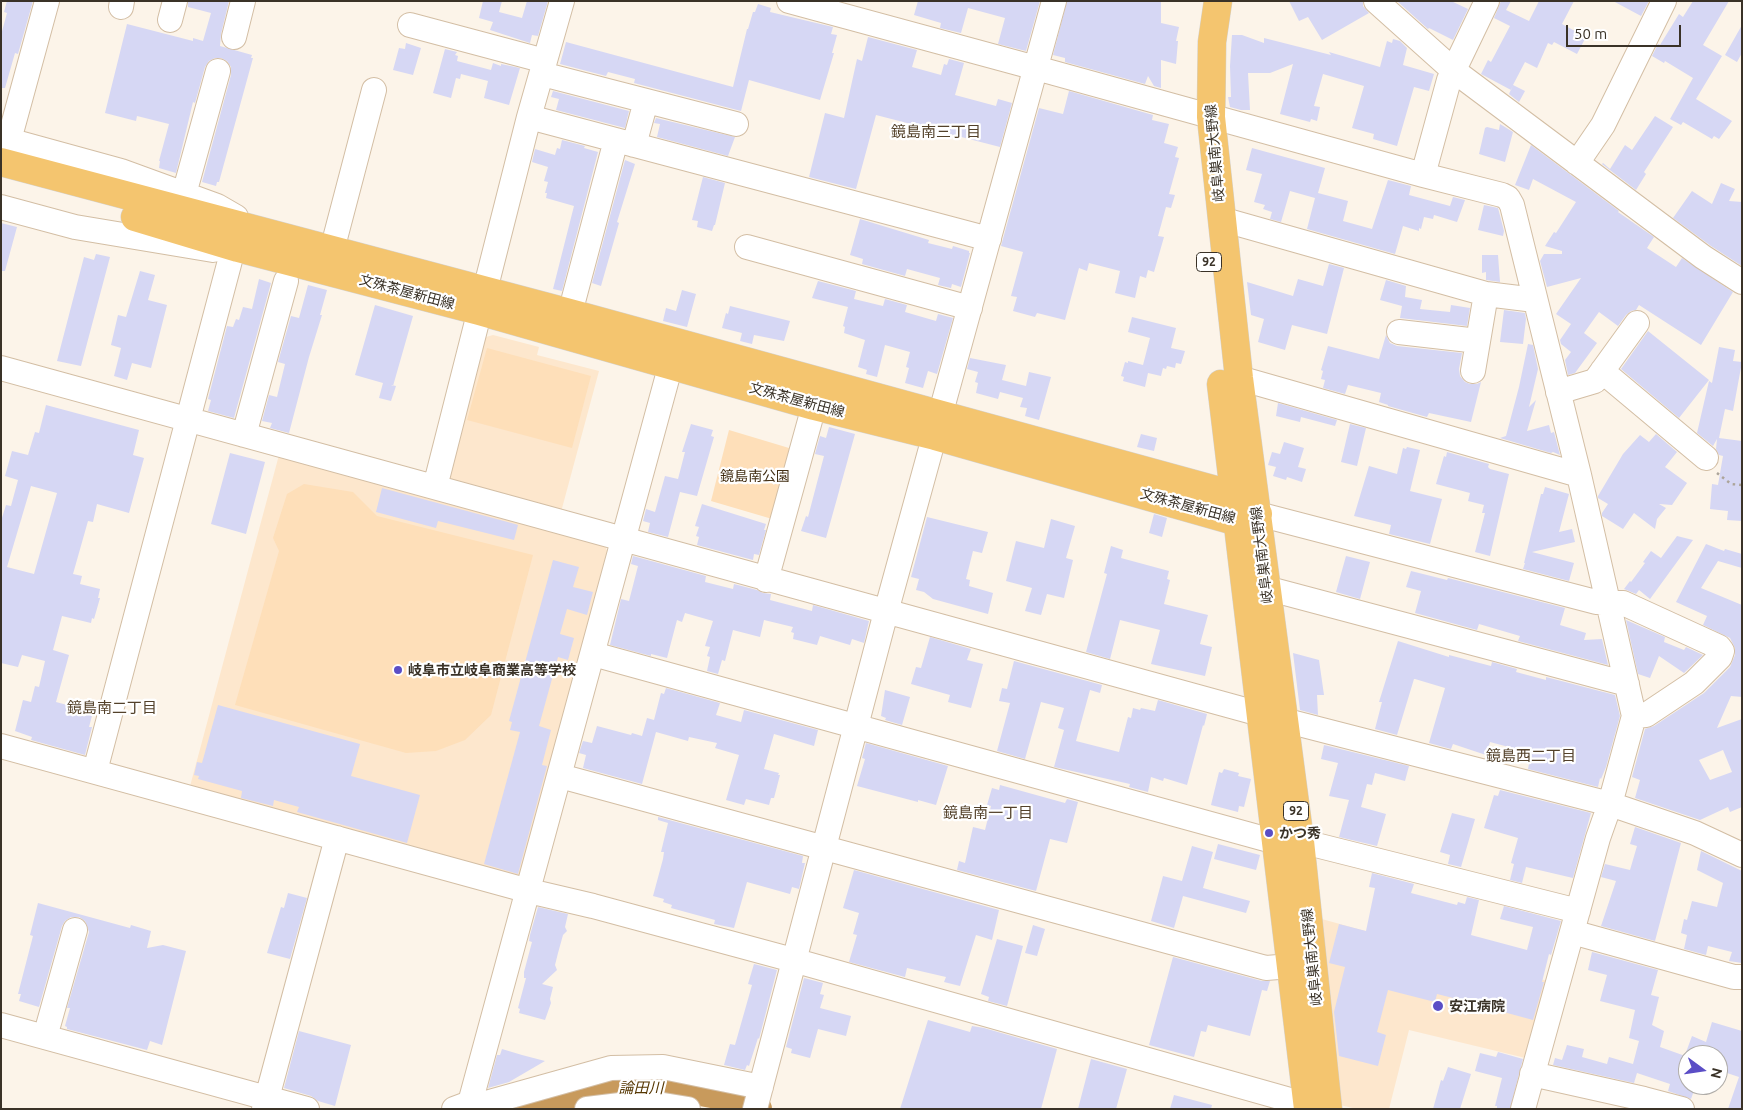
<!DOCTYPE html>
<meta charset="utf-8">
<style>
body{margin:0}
#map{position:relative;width:1743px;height:1110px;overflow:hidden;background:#fcf4e9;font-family:Ubuntu,sans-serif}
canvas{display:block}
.frame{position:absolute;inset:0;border:2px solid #3a3227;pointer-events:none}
.north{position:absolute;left:1678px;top:1045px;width:50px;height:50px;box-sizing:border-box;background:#fff;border:1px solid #b0ada9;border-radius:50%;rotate:104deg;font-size:14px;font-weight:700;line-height:20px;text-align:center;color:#3a3227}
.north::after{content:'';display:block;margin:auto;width:18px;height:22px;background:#5b4ec6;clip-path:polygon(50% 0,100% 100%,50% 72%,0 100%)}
.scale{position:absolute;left:1566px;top:25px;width:115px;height:22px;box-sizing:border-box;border:2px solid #3a3227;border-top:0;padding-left:6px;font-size:15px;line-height:18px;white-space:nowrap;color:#3a3227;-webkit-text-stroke:4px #fff;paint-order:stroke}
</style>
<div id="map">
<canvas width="1743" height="1110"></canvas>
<div class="frame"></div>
<div class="north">N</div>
<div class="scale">50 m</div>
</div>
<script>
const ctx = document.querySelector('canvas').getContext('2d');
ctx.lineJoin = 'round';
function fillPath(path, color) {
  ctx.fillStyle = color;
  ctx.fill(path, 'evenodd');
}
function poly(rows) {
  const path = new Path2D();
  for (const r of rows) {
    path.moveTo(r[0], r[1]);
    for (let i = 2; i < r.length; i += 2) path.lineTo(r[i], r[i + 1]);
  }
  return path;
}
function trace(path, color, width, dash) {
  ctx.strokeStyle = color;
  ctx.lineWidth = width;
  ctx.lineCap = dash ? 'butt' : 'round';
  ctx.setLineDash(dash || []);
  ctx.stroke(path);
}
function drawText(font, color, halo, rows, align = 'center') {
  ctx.font = font + ' Ubuntu,"Noto Sans JP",sans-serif';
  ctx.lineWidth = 4.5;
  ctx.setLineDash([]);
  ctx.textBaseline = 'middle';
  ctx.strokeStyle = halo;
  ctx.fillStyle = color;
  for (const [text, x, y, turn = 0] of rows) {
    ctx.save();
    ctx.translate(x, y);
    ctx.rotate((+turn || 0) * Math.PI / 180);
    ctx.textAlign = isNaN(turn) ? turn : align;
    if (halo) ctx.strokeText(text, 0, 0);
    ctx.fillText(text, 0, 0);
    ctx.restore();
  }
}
fillPath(poly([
 [493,335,539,347,537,355,599,371,561,512,446,481,479,339],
 [279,455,604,542,607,551,520,880,189,790],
 [1318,918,1555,983,1534,1060,1409,1030,1389,1109,1357,1109,1340,1105]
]), '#fde7cd');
fillPath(poly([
 [487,348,591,376,572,448,467,420],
 [729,430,799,451,779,521,711,501],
 [304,484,353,492,377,516,533,555,491,715,465,740,436,751,406,753,235,705,279,551,273,538,287,494]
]), '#fedfb9');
trace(poly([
 [525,1109,543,1101,598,1089,643,1086,690,1090,717,1095,758,1109]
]), '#c89a5c', 28);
fillPath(poly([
 [7,1,33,1,18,54,15,53,5,88,1,88,1,35,7,13,4,12],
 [188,1,229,1,221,34,220,46,252,55,251,58,253,58,219,182,217,182,216,186,202,182,231,75,231,67,227,61,221,58,215,58,209,61,205,67,195,103,193,102,176,173,159,168,160,161,159,161,169,124,137,116,136,121,105,113,127,24,193,41,193,38,203,41,211,13,188,7],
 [483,1,502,1,499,12,522,18,527,1,548,1,538,36,532,35,530,43,490,30,493,22,479,18],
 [918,1,1040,1,1026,51,998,44,1005,18,968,8,961,33,940,28,941,23,914,15],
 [1067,1,1161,1,1161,23,1179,27,1176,41,1178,41,1176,64,1161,60,1161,88,1154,86,1148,76,1145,84,1065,62,1065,58,1053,55],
 [1289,1,1363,1,1363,6,1369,13,1322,40,1308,17,1299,21],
 [1397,1,1451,1,1468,9,1453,40,1429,28,1428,29],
 [1501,1,1511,1,1506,10,1529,21,1539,1,1574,1,1562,24,1586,37,1577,54,1554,42,1552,45,1548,43,1537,68,1525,62,1513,85,1525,91,1519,102,1509,94,1513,85,1511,90,1481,74,1488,60,1491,62,1510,26,1494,18],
 [1613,1,1649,1,1641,16],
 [1693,1,1729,1,1703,45,1722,56,1696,99,1732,121,1719,139,1714,136,1712,139,1683,122,1681,125,1670,119,1693,78,1665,61,1664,63,1652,56,1658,44,1660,45,1679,14,1683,17],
 [758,4,771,8,770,12,833,27,831,34,837,35,832,53,834,53,820,100,749,80,741,111,634,83,635,79,608,72,606,76,560,64,566,42,733,87,747,29,748,29,753,12,755,12],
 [1742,25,1742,53,1737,62,1725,55],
 [1232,35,1242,35,1264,43,1264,38,1331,55,1329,52,1380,67,1387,41,1392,43,1393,39,1400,41,1407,48,1403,65,1434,74,1429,91,1414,87,1397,146,1373,139,1374,134,1352,128,1364,86,1323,74,1314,106,1320,107,1317,121,1311,119,1310,122,1280,114,1293,64,1270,73,1248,73,1250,110,1241,110,1230,107,1228,97,1231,97,1230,66],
 [868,37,917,50,912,67,941,75,944,64,947,65,949,59,964,63,955,95,996,106,998,99,1012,103,1000,147,876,115,856,189,809,177,825,113,844,118,857,59,862,61],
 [406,43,421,48,413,75,393,70,399,48,405,49],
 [445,49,457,52,455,55,458,56,457,61,491,70,493,63,501,66,501,64,520,68,509,105,484,98,488,81,461,74,460,79,456,78,451,98,433,93],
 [553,91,629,111,625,128,556,110,559,99,551,97],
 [1069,91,1153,115,1152,120,1169,124,1164,143,1178,147,1175,157,1179,158,1169,194,1175,195,1171,208,1166,207,1158,236,1164,237,1154,272,1148,270,1146,278,1140,276,1135,298,1115,293,1120,271,1089,263,1087,271,1079,268,1065,320,1037,313,1035,317,1013,311,1017,297,1011,296,1023,252,1001,246,1039,108,1063,114],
 [1655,116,1673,127,1644,172,1646,174,1636,190,1602,164,1603,163,1610,169,1625,145,1632,150],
 [656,118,735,137,728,156,657,137,660,124,654,123],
 [1500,124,1513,132,1505,162,1479,154,1485,128,1487,127,1499,130],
 [562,140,585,146,584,148,598,152,562,291,553,289,574,206,546,198,547,193,545,193,548,182,544,181,548,167,532,162,535,149,555,155,557,148,560,149],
 [1531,145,1619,211,1618,212,1654,237,1647,248,1676,267,1682,258,1733,292,1701,345,1639,305,1636,310,1631,311,1626,315,1618,326,1599,312,1584,333,1597,343,1575,373,1568,375,1565,360,1571,352,1561,344,1560,340,1571,324,1556,314,1581,278,1547,287,1540,261,1544,254,1562,254,1562,251,1545,246,1554,232,1556,233,1576,202,1533,179,1529,190,1515,185],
 [1252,148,1325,168,1318,193,1348,201,1343,221,1372,229,1388,180,1411,186,1409,195,1450,206,1453,197,1465,200,1457,222,1434,215,1433,219,1424,217,1421,229,1419,228,1419,231,1403,226,1395,254,1307,229,1315,198,1290,191,1281,222,1270,219,1272,212,1263,209,1265,205,1254,202,1262,174,1246,170],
 [625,160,635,164,617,222,619,223,601,286,592,283],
 [703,177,725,183,715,225,714,225,712,231,697,227,698,221,692,220],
 [1721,183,1735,189,1729,201,1742,202,1742,266,1711,246,1673,218,1692,191,1712,204],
 [1484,205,1498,208,1504,231,1503,236,1478,230],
 [860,219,929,240,928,243,952,249,953,246,969,251,969,253,970,253,961,287,952,284,951,288,938,285,940,278,907,269,905,276,862,264,863,259,850,255],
 [1,223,17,227,5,271,1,271],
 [96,254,110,257,81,366,57,361,84,257,94,260],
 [1482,255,1498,255,1500,282,1486,280,1486,272,1482,273],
 [1329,264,1344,268,1327,334,1292,325,1285,350,1258,342,1264,319,1251,315,1247,282,1293,296,1298,279,1323,286],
 [140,271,155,275,148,300,167,305,151,368,132,363,127,380,114,376,121,348,111,345,118,315,126,317],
 [259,279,271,283,234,418,208,411,211,400,208,399,227,326,233,327,236,319,239,320,243,307,252,309],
 [1386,280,1406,286,1405,297,1422,300,1420,309,1450,312,1451,305,1470,308,1467,326,1400,318,1402,306,1380,300],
 [818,281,856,291,854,299,883,306,885,299,907,305,905,312,936,321,938,314,953,318,937,374,928,371,923,388,905,383,909,368,906,367,910,352,885,345,877,377,866,374,867,370,858,367,865,340,844,333,845,327,843,326,848,307,812,298],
 [308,285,327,290,320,315,322,315,309,357,289,433,270,428,272,423,262,421,269,395,277,397,285,364,278,362,291,316,299,318],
 [682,290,696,294,687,327,663,321,666,308,676,311],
 [375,305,413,316,393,386,391,385,396,386,391,401,379,398,383,383,355,375],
 [730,306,790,321,784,341,754,335,752,344,740,341,742,333,722,328,726,313,728,314],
 [1504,310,1525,313,1526,319,1523,344,1500,342],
 [1132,317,1176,328,1171,348,1185,351,1181,364,1176,363,1175,368,1167,366,1166,369,1163,368,1161,376,1148,373,1145,387,1123,381,1124,377,1121,376,1125,362,1128,363,1128,361,1143,365,1150,338,1128,332],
 [1648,331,1709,380,1679,418,1621,369],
 [1386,335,1390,343,1397,346,1462,353,1459,369,1460,376,1465,382,1470,384,1477,384,1481,382,1471,422,1429,413,1427,417,1388,406,1388,405,1379,402,1381,393,1348,385,1345,394,1323,388,1325,380,1321,379,1323,371,1321,370,1328,346,1379,359],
 [1528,344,1533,345,1538,369,1529,407,1536,400,1527,431,1549,425,1551,433,1554,432,1560,455,1553,452,1551,453,1500,438,1506,436,1519,387],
 [1719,347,1735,350,1733,361,1742,362,1733,411,1725,409,1719,438,1742,441,1742,521,1727,520,1728,511,1710,509,1712,484,1718,485,1723,456,1719,455,1716,449,1717,439,1713,446,1697,433,1709,381,1712,383],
 [970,358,1006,365,1002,380,1026,386,1029,372,1051,377,1039,420,1025,416,1027,408,1020,407,1023,398,1000,392,998,399,976,393,978,383,975,382,978,372,967,369],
 [1278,403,1337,420,1335,426,1301,417,1300,422,1276,416],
 [46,405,139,430,133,455,144,458,129,513,97,504,93,522,88,521,73,574,82,576,80,584,100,589,98,598,100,598,94,619,92,618,91,623,62,616,53,650,69,655,56,702,93,712,89,727,92,727,85,755,31,740,32,737,15,731,23,700,31,702,35,686,39,687,45,661,22,655,18,667,1,663,1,521,6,505,11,506,18,480,5,476,12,451,28,455,35,432,39,433],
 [31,486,57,493,34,574,7,567],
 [691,424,713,430,711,436,714,437,697,496,680,492,668,537,648,532,650,523,643,521,646,509,655,512,665,476,678,479,685,452,682,452],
 [1350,424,1366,428,1357,466,1341,462],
 [829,427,855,434,826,538,801,531,806,516,808,517,824,456,815,454,820,436,826,438],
 [1141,434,1157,438,1154,451,1137,447],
 [1656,434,1677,452,1665,467,1687,483,1672,505,1659,504,1666,508,1657,519,1655,529,1634,513,1623,529,1602,516,1602,513,1608,504,1598,498,1598,496,1623,454,1640,435,1649,442],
 [1284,442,1304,448,1298,467,1306,469,1302,482,1287,477,1286,480,1273,476,1276,467,1268,465,1272,452,1280,454],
 [1407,447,1420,450,1410,491,1442,499,1430,544,1389,534,1391,525,1354,516,1369,466,1397,474,1403,448,1406,449],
 [1447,452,1489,464,1488,467,1490,469,1509,474,1490,556,1475,552,1485,513,1482,513,1484,505,1468,501,1470,493,1436,484,1444,456,1446,457],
 [230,453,265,462,246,534,211,524],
 [1545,487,1569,494,1559,532,1572,529,1575,542,1532,552,1574,563,1569,581,1523,569,1525,563,1524,563,1541,494,1543,494],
 [382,488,515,524,518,525,514,540,438,521,436,528,376,512],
 [702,504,766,524,764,530,766,530,759,555,754,554,753,560,697,545,699,537,696,536,699,527,695,526],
 [1154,514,1167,518,1162,537,1149,533],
 [927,517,988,532,982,553,973,551,966,579,970,580,969,586,993,593,988,614,933,599,924,592,916,590,919,579,911,577],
 [1051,519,1075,526,1066,558,1073,560,1064,598,1047,594,1041,615,1025,611,1032,588,1006,581,1016,541,1044,548],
 [1677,536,1693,540,1650,599,1639,590,1636,594,1624,589,1630,581,1631,582,1645,563,1643,562,1651,551,1661,558],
 [1706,544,1724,551,1725,549,1742,554,1742,568,1718,561,1701,588,1742,605,1742,697,1731,696,1717,728,1742,719,1742,807,1730,812,1728,807,1700,820,1635,798,1640,780,1632,777,1645,729,1654,726,1704,693,1730,667,1735,655,1735,648,1730,638,1703,625,1707,616,1676,602],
 [1723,750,1732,772,1710,780,1699,760],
 [1111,546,1123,550,1121,558,1169,571,1167,579,1170,580,1164,604,1208,615,1200,644,1212,647,1205,676,1151,664,1160,630,1120,620,1110,659,1086,652,1107,574,1104,573],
 [633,556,706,576,705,582,733,589,734,584,757,590,763,593,771,594,770,600,812,611,813,605,869,621,864,643,852,639,850,645,820,636,817,645,793,639,794,633,791,632,793,627,764,620,760,637,733,630,725,661,722,660,718,674,707,671,710,657,707,656,710,647,705,646,713,621,685,613,682,622,677,620,667,658,651,654,651,656,610,645,621,599,629,601,638,566,631,564],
 [1346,556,1370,562,1360,599,1336,592],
 [553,560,579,567,573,587,593,592,587,615,567,609,560,634,574,638,568,660,558,657,539,726,551,730,542,765,547,766,518,874,484,864,520,732,510,730,512,722,509,721],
 [1411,571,1447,580,1448,578,1565,608,1560,625,1586,633,1584,640,1602,639,1608,665,1518,641,1520,636,1479,624,1477,630,1415,613,1421,591,1406,587],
 [1626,620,1665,637,1664,642,1684,650,1686,647,1703,655,1684,673,1659,656,1650,678,1638,674],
 [930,637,971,649,967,660,983,664,971,708,948,702,950,695,911,684,916,667,921,668],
 [1398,641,1449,657,1449,655,1491,666,1492,662,1517,669,1516,672,1546,680,1546,677,1615,695,1620,716,1606,767,1601,779,1600,778,1598,787,1528,769,1531,753,1490,742,1486,755,1453,744,1451,749,1429,743,1445,688,1415,679,1414,679,1397,735,1375,729,1382,702,1379,702],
 [1293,653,1319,660,1324,695,1317,695,1318,715,1300,710],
 [1014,661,1102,685,1100,693,1090,690,1076,741,1119,752,1128,717,1131,718,1133,708,1140,710,1141,708,1155,711,1158,700,1207,714,1204,726,1203,725,1187,785,1164,778,1163,781,1151,777,1148,792,1129,787,1130,784,1054,767,1064,730,1058,728,1064,708,1041,702,1025,759,997,751,1010,703,999,701,1002,688,1007,689],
 [666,688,720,703,716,715,741,722,744,710,818,730,814,746,774,734,764,769,779,773,778,775,780,775,774,798,771,798,769,805,746,799,744,805,726,800,739,755,715,748,717,743,689,737,688,741,656,732,642,784,583,768,586,755,579,753,583,741,592,743,597,726,631,735,632,733,642,736,647,718,654,720,661,693,664,694],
 [885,690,910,697,902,725,885,720,886,718,881,716],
 [218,705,360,744,351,776,420,795,407,843,297,812,299,807,274,800,273,806,241,798,242,791,198,779,199,776,194,775,197,762,202,763],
 [866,743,948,766,936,805,918,800,918,802,857,786,865,759,862,758],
 [1324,745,1409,766,1405,781,1375,773,1372,785,1367,784,1361,807,1386,814,1377,846,1339,837,1349,800,1329,796,1338,763,1321,759],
 [1224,769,1239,773,1238,776,1251,779,1244,807,1239,806,1238,812,1211,805,1219,772,1222,773],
 [1000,785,1065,803,1067,799,1078,802,1067,843,1050,839,1036,891,957,870,959,861,965,863,973,827,985,830,991,806,987,805,992,788,999,790],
 [1500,790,1591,813,1573,878,1526,867,1522,883,1510,880,1514,864,1511,863,1518,838,1484,828,1494,795,1498,796],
 [1452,813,1475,819,1461,867,1448,864,1450,855,1440,852],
 [658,817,803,856,802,863,805,863,799,889,792,887,790,894,747,882,734,928,714,924,715,920,671,908,672,905,663,902,664,899,653,896,663,859,664,852,661,852,668,823,658,820],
 [1635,827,1681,843,1655,941,1601,926,1616,881,1601,877,1605,864,1630,870,1637,846,1630,844],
 [1218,844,1260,855,1256,870,1214,859],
 [1192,846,1213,852,1203,888,1250,901,1246,913,1183,896,1174,928,1151,921,1163,876,1182,881],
 [1701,851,1742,871,1742,963,1729,961,1732,952,1708,946,1706,955,1684,949,1687,935,1681,933,1684,919,1687,920,1692,901,1717,907,1723,883,1697,870],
 [854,870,999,910,992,940,976,935,960,986,944,982,946,977,907,968,905,977,849,962,857,935,853,934,859,913,843,908],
 [1372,873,1414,884,1411,893,1457,905,1458,902,1465,904,1467,897,1479,900,1471,935,1527,950,1533,927,1500,919,1504,906,1561,921,1551,955,1549,954,1542,982,1544,982,1533,1020,1485,1007,1484,1011,1467,1007,1469,1002,1437,994,1435,1002,1388,990,1377,1032,1386,1035,1378,1066,1339,1056,1334,1012,1345,967,1329,963,1339,924,1366,931,1375,888,1369,887],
 [288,893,307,898,290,959,267,953,281,907,284,908],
 [38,903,130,928,131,925,151,931,147,948,163,945,186,951,162,1045,150,1041,147,1050,67,1029,67,1027,65,1026,70,1008,67,1008,89,932,85,921,79,917,71,917,65,921,62,926,39,1007,19,1001,21,994,18,994,33,936,30,935],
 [538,907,568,914,565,927,567,931,563,935,558,953,555,965,557,970,542,984,553,987,550,999,551,1003,545,1020,519,1013,520,1009,518,1008,526,978,524,978,524,972,532,942,529,941,530,935],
 [1033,925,1045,929,1037,956,1025,953],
 [997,939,1023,946,1007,1006,988,1001,989,997,981,994],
 [1592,952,1658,970,1651,995,1659,997,1652,1025,1664,1031,1660,1047,1688,1057,1688,1085,1696,1085,1691,1099,1668,1091,1670,1084,1637,1073,1634,1083,1553,1065,1555,1058,1562,1060,1567,1045,1584,1049,1582,1057,1607,1064,1609,1057,1633,1064,1639,1041,1629,1038,1635,1010,1600,1001,1607,975,1588,970],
 [1173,957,1262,981,1270,981,1267,991,1262,990,1250,1036,1208,1025,1206,1032,1201,1031,1194,1057,1149,1045],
 [754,964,777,970,759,1039,758,1038,749,1066,747,1065,745,1070,724,1065,730,1044,735,1045,752,985,748,984],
 [804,978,823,983,820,994,824,995,820,1008,851,1016,846,1036,818,1029,810,1058,791,1053,792,1049,786,1047],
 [928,1020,970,1032,972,1026,984,1028,1057,1049,1041,1109,900,1109],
 [1712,1022,1742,1031,1742,1109,1728,1109,1739,1077,1718,1070,1718,1055,1685,1055,1692,1036,1706,1042],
 [299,1031,351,1045,335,1106,318,1101,311,1096,284,1088],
 [502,1049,522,1055,545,1061,509,1082,488,1088,497,1055,500,1055],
 [1498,1052,1523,1059,1510,1109,1497,1109,1497,1106,1495,1106,1502,1078,1475,1071,1480,1053,1496,1057],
 [1091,1059,1127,1069,1116,1109,1078,1109],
 [1448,1067,1471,1074,1460,1109,1433,1109,1441,1080,1443,1081],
 [1174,1095,1212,1105,1211,1109,1170,1109]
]), '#d6d7f4');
const minor = poly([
 [789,1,1036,68,1423,175,1502,195,1508,198,1512,205,1579,475,1634,716,1610,804,1598,838,1523,1109],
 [1376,1,1453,70,1703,257,1742,282],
 [121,7,122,1],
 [170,20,175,1],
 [410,25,545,61],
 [234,37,243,1],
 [542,74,736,124],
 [529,117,989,239],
 [1,138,121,171,217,206,236,217],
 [9,140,47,1],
 [634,145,646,101],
 [1577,163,1603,125,1664,1],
 [1423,175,1449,80,1487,1],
 [184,194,218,71],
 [1,207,75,227,213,250],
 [1221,219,1486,294,1535,300],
 [747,247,970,308],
 [332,250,374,90],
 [570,313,616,140],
 [1399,332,1478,341],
 [1,368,1260,714,1610,804,1695,833,1742,855],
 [1473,371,1486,294],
 [1602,371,1706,458],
 [1239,378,1579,475],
 [1558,392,1595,381,1637,323],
 [244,435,286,281],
 [435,487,529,117,562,1],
 [1258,514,1596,602,1623,603,1719,647,1722,651,1720,657,1694,683,1646,715,1634,716],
 [766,580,814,406],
 [1266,588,1627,684],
 [593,654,1276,842,1300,841,1578,911],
 [1,746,529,891,593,906,793,960,1322,1109],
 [95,771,232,253,238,248],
 [560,776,1266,968,1291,966],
 [1572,932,1734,977,1742,977],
 [1,1025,307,1109],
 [45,1037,75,930],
 [1532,1074,1644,1099,1682,1109],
 [470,1103,486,1103,611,1068,663,1067,761,1087],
 [264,1109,337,838],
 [454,1109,470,1103,671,364],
 [587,1109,645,1102,688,1109],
 [755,1109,886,612,1054,1]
]);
const major = poly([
 [1218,1,1212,42,1211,117,1239,378,1300,841,1328,1109],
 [1,162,570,313,1234,495,1258,514],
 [135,217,238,248,479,311,814,406,935,436,1238,522,1258,514],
 [1221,384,1308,1109]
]);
trace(minor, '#d3bea4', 26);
trace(major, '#d4d2cf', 29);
trace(poly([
 [1717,473,1731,484,1742,485]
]), '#aca499', 2.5, [2.5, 4]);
trace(minor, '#fff', 24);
trace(major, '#f4c56f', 28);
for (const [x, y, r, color] of [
 [398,670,5,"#5b4ec6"],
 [1269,833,5,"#5b4ec6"],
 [1438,1006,6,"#5b4ec6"]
]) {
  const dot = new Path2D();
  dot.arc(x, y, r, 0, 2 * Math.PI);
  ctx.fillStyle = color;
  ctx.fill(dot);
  trace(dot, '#fff', 2);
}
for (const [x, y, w] of [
 [1209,262,25],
 [1296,811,25]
]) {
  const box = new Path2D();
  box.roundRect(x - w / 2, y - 9.5, w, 19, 4);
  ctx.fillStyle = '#fff';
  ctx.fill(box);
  trace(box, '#3a3227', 1);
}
drawText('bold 12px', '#3a3227', null, [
 ["92",1209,262],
 ["92",1296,811]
]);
drawText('14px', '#3a3227', '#fff', [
 ["岐阜巣南大野線",1215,153,-95],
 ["文殊茶屋新田線",407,292,15],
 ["文殊茶屋新田線",797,400,15],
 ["文殊茶屋新田線",1188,506,15],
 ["岐阜巣南大野線",1262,555,-97],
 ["岐阜巣南大野線",1312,957,-96]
]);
drawText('14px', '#422e13', '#fff', [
 ["鏡島南公園",755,476]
]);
drawText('bold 14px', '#3a3227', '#fff', [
 ["岐阜市立岐阜商業高等学校",408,670],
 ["かつ秀",1279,833],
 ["安江病院",1449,1006]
], 'left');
drawText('15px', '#53412a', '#fff', [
 ["鏡島南三丁目",936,132],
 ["鏡島南二丁目",112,708],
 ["鏡島西二丁目",1531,756],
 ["鏡島南一丁目",988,813]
]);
drawText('italic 15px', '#563702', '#fff', [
 ["論田川",641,1088]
]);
</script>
